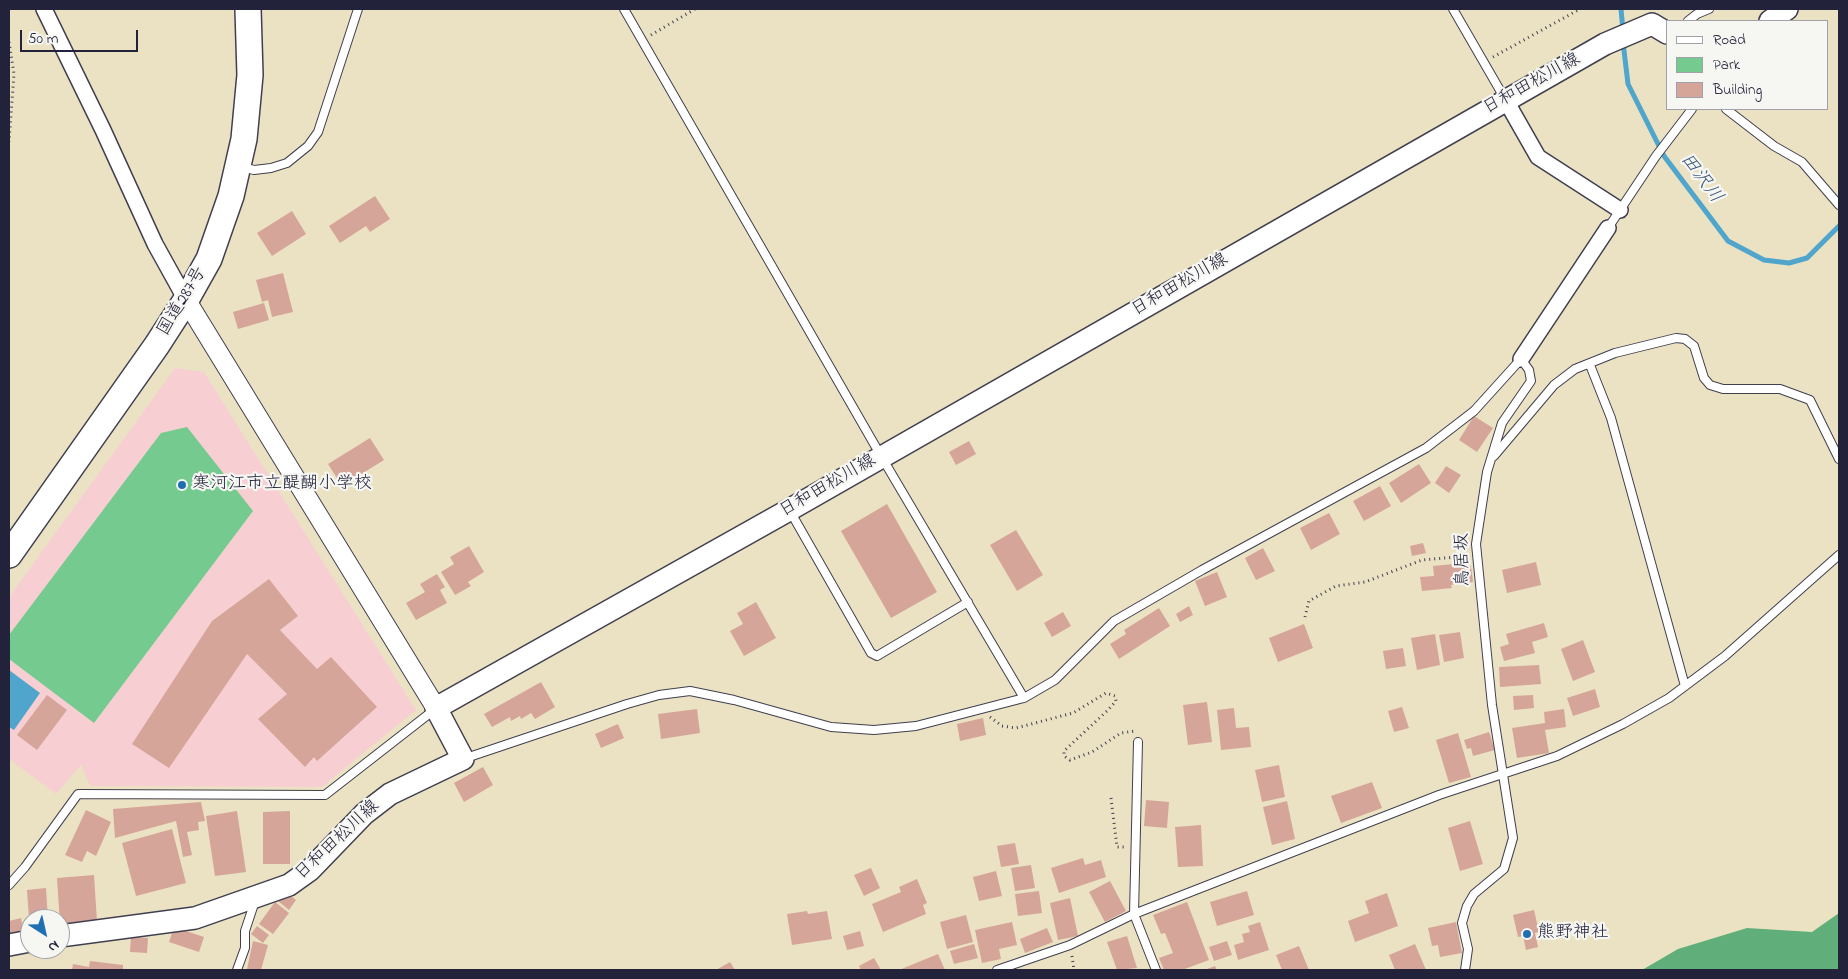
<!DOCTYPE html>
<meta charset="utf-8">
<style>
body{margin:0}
#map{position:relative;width:1848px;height:979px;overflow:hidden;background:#ebe2c3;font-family:"Indie Flower",sans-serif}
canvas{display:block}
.frame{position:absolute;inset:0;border:10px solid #22223b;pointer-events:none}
.legend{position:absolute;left:1666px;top:20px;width:162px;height:90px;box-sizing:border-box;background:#f6f6f2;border:1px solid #a1a1a9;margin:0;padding:6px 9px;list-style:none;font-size:15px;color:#22223b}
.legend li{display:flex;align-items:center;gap:10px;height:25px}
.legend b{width:25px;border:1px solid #a1a1a9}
.north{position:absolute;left:20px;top:909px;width:50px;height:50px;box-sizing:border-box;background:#f6f6f2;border:1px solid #a1a1a9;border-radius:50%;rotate:145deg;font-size:14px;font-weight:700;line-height:20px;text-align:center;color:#22223b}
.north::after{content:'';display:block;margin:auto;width:18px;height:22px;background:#1f6fb2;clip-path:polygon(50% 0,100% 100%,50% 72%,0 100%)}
.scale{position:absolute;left:20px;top:30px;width:118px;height:22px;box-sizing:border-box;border:2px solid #22223b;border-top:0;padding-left:6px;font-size:15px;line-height:18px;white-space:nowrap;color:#22223b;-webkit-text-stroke:4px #f6f6f2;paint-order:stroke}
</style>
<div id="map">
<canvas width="1848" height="979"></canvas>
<div class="frame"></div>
<ul class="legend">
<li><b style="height:6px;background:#fff"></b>Road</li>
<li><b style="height:14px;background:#75cb8f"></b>Park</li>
<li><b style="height:14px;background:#d6a599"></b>Building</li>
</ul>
<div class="north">N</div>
<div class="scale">50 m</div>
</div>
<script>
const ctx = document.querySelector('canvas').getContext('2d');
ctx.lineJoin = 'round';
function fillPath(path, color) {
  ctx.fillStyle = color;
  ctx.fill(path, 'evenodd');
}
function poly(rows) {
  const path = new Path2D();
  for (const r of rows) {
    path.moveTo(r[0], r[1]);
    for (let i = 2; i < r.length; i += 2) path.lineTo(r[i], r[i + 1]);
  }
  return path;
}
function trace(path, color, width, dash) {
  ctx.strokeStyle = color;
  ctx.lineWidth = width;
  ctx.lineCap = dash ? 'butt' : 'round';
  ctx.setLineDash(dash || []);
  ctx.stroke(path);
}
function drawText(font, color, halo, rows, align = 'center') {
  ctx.font = font + ' "Indie Flower","Klee One",sans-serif';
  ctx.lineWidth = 4.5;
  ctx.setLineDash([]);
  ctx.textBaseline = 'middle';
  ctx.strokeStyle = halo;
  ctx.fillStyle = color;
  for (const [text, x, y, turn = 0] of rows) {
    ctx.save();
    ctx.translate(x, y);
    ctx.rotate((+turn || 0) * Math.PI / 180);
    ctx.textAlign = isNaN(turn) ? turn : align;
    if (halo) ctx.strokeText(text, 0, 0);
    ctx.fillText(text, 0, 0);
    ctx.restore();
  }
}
fillPath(poly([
 [175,368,204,372,416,710,322,787,90,786,81,765,56,794,9,759,9,597]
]), '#f7cfd3');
fillPath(poly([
 [187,427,253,511,94,723,9,659,9,635,161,433]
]), '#75cb8f');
fillPath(poly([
 [1839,913,1839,970,1642,970,1678,949,1747,928,1812,932]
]), '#60af7a');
fillPath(poly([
 [9,670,40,693,14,730,9,727]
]), '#4fa5cb');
trace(poly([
 [1621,9,1623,31],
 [1623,42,1628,84,1664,156,1728,241,1764,260,1789,263,1807,258,1839,226]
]), '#4fa5cb', 5);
fillPath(poly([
 [375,196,390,219,370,232,366,226,340,243,329,226],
 [292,211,306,234,272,256,257,233],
 [283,273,293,312,272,317,268,300,262,302,256,280],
 [264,303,269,320,238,329,233,312],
 [1474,416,1493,428,1477,452,1459,440],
 [370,438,384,460,342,486,328,464],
 [969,441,976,454,956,465,949,452],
 [1419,464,1431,483,1401,503,1389,483],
 [1446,466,1461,475,1449,493,1435,483],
 [1380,486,1391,506,1364,521,1353,501],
 [887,504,937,592,891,618,841,531],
 [1329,513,1340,534,1311,550,1300,528],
 [1016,530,1043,575,1017,591,990,545],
 [1423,543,1426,553,1412,556,1410,546],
 [469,546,484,572,468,582,471,586,455,595,441,572,454,564,450,557],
 [1263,548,1275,571,1256,580,1245,558],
 [1536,562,1541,585,1507,593,1502,570],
 [1454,564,1454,568,1471,566,1473,582,1451,585,1452,588,1422,591,1420,577,1434,576,1433,566],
 [1217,572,1227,597,1205,606,1195,581],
 [437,574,445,587,440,590,447,603,416,620,406,603,425,592,420,584],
 [269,579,298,616,280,630,317,669,331,657,377,707,317,761,314,757,305,767,258,719,287,694,247,654,169,768,132,744,212,621],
 [756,602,776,638,744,656,730,631,743,624,737,613],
 [1189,606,1193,615,1180,622,1176,614],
 [1159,608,1170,626,1119,659,1110,644,1126,634,1124,630],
 [1063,612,1071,626,1052,637,1044,623],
 [1544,623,1548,637,1532,642,1535,653,1504,661,1500,647,1509,644,1506,634],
 [1304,624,1313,648,1278,662,1269,638],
 [1460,632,1464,658,1444,662,1439,635],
 [1435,634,1440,665,1417,670,1411,638],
 [1583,640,1595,672,1573,681,1561,649],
 [1403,648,1406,666,1386,669,1383,651],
 [1539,665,1541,684,1500,687,1499,667],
 [541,682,555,707,535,719,531,713,521,719,520,716,511,721,510,717,492,727,484,714],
 [1595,689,1600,707,1573,716,1567,698],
 [47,695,67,710,37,750,17,735],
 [1533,695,1534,708,1514,710,1513,696],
 [1207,702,1212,742,1188,745,1183,705],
 [1402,707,1409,728,1394,732,1388,711],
 [1234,708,1236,728,1249,727,1251,747,1221,750,1217,710],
 [697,709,700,733,661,739,658,714],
 [1564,709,1566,727,1545,730,1549,753,1517,758,1512,728,1545,723,1544,712],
 [983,718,986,735,960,741,957,724],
 [618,724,624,738,601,748,595,734],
 [1489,732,1495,750,1473,756,1471,748,1467,749,1464,740],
 [1458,733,1471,777,1449,783,1436,740],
 [1279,765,1285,797,1262,802,1255,770],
 [483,767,493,785,464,802,454,783],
 [1372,782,1382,808,1341,823,1331,796],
 [1146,800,1169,802,1167,828,1144,826],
 [1287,801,1295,839,1272,845,1263,807],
 [201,802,205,821,198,822,199,830,187,832,192,855,183,857,176,821,115,838,113,809],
 [86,810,111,822,96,856,87,851,82,862,65,855],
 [237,811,246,872,215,876,206,816],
 [290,811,290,864,263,864,263,812],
 [1470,821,1483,864,1460,871,1448,828],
 [1201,825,1203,866,1178,867,1175,827],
 [172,829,186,883,136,896,122,843],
 [1015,843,1019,864,1001,867,997,846],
 [1083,858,1085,865,1101,860,1106,877,1059,893,1051,868],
 [1031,865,1035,888,1015,891,1011,868],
 [871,868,880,888,864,896,854,875],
 [996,871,1002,896,979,901,973,877],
 [94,875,97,921,60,924,57,878],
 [917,879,927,903,923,905,926,914,883,932,872,904,901,892,899,887],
 [1110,881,1126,911,1105,922,1089,892],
 [46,888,48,919,29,919,27,890],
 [1039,891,1042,913,1018,916,1015,894],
 [1247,891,1254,915,1217,926,1210,902],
 [286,892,296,900,289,910,278,901],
 [1387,893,1398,926,1355,942,1348,921,1369,913,1365,901],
 [1070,898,1078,936,1058,940,1050,903],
 [275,902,289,913,273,934,259,924],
 [1187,902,1209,960,1182,970,1164,970,1159,958,1173,953,1165,933,1161,934,1153,915],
 [1534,910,1539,932,1535,933,1538,947,1526,950,1523,936,1518,937,1513,915],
 [807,911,808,914,827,911,832,939,792,945,787,914],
 [966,915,973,942,947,949,940,922],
 [21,918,24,934,9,937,9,921],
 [1012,922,1017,945,999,949,1001,959,982,963,975,930],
 [1260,922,1269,950,1238,960,1234,945,1244,942,1242,934,1250,932,1248,926],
 [1456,922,1462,953,1440,957,1438,945,1432,946,1428,928],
 [257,926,269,935,263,943,251,934],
 [174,927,204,937,199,952,169,942],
 [1047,928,1053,942,1025,953,1020,939],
 [860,931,864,946,847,950,843,936],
 [1127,936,1137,968,1117,970,1107,942],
 [131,937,148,938,147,953,130,952],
 [253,941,268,945,261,970,247,969],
 [1227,941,1232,955,1214,961,1209,947],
 [974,944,978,958,954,964,950,951],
 [1415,944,1426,970,1395,970,1389,955],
 [1299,946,1309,970,1282,970,1276,955],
 [938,954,945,970,899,970],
 [874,958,881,970,861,970,859,966],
 [90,961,123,965,123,970,72,970,73,964,89,967],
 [730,962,735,970,716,970],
 [1215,966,1217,970,1204,970]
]), '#d6a599');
const service = poly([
 [624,9,881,456,1024,698],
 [1453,9,1505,99],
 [1688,21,1697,14,1709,9],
 [1726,109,1774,146,1802,162,1839,205],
 [242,167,254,170,271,168,287,163,308,146,318,132,358,9],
 [1608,228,1656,156,1692,109],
 [1590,365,1611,418,1685,686],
 [1494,456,1554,385,1575,369,1615,353,1676,338,1685,339,1694,346,1704,378,1710,385,1723,389,1780,389,1810,400,1839,459],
 [790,511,871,653,877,656,968,602],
 [1138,742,1134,914,1156,970],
 [463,759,627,704,659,695,690,691,734,700,831,727,874,730,916,726,1024,698,1055,680,1114,621,1202,570,1426,448,1474,411,1521,359,1529,370,1531,381,1502,423,1487,472,1476,544,1492,705,1513,838,1504,869,1474,894,1467,906,1462,923,1468,949,1465,970],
 [9,885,25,867,78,794,325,795,434,710],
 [237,970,245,948,245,931,255,901],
 [997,970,1070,945,1134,914,1439,795,1557,756,1623,724,1669,698,1725,656,1839,555]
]);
const minor = poly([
 [44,9,103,130,155,244,186,300],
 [1505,99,1538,157,1620,210],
 [1521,359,1608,228]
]);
const tertiary = poly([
 [186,300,436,708]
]);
const secondary = poly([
 [1770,21,1787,9],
 [60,936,195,918,289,885,310,870,364,814,390,794,463,759,436,708,789,510,1605,44,1652,24,1667,33],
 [9,945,30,941]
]);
const trunk = poly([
 [9,555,157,345,186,300,209,259,231,196,244,139,250,75,248,9]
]);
trace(service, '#403f4f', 10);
trace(minor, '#403f4f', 18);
trace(tertiary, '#403f4f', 21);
trace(secondary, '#403f4f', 24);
trace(trunk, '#403f4f', 28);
trace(poly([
 [651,35,695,9],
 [9,42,14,74,9,142],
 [1493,57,1580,9],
 [1305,617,1309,601,1336,586,1365,582,1422,560,1468,556],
 [990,717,1002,726,1016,728,1073,713,1106,693,1115,696,1116,701,1108,710,1064,751,1064,756,1070,760,1092,752,1121,733,1135,731],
 [1111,798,1117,847,1125,847],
 [1072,956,1074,970]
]), '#403f4f', 3, [1, 4]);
trace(service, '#fff', 8);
trace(minor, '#fff', 15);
trace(tertiary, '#fff', 19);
trace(secondary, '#fff', 21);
trace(trunk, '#fff', 25);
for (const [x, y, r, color] of [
 [182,485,5,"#1f6fb2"],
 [1527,934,5,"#1f6fb2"]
]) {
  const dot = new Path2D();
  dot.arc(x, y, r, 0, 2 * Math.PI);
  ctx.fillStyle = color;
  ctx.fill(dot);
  trace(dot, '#f6f6f2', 2);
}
drawText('18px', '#22223b', '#f6f6f2', [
 ["日和田松川線",1532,85,-29],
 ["日和田松川線",1180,286,-30],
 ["国道287号",183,302,-59],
 ["日和田松川線",828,487,-30],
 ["鳥居坂",1464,560,-91],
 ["日和田松川線",338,841,-43]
]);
drawText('18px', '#22223b', '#f6f6f2', [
 ["寒河江市立醍醐小学校",192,485],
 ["熊野神社",1537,934]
], 'left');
drawText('italic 19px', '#345675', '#f6f6f2', [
 ["田沢川",1700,179,53]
]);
</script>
